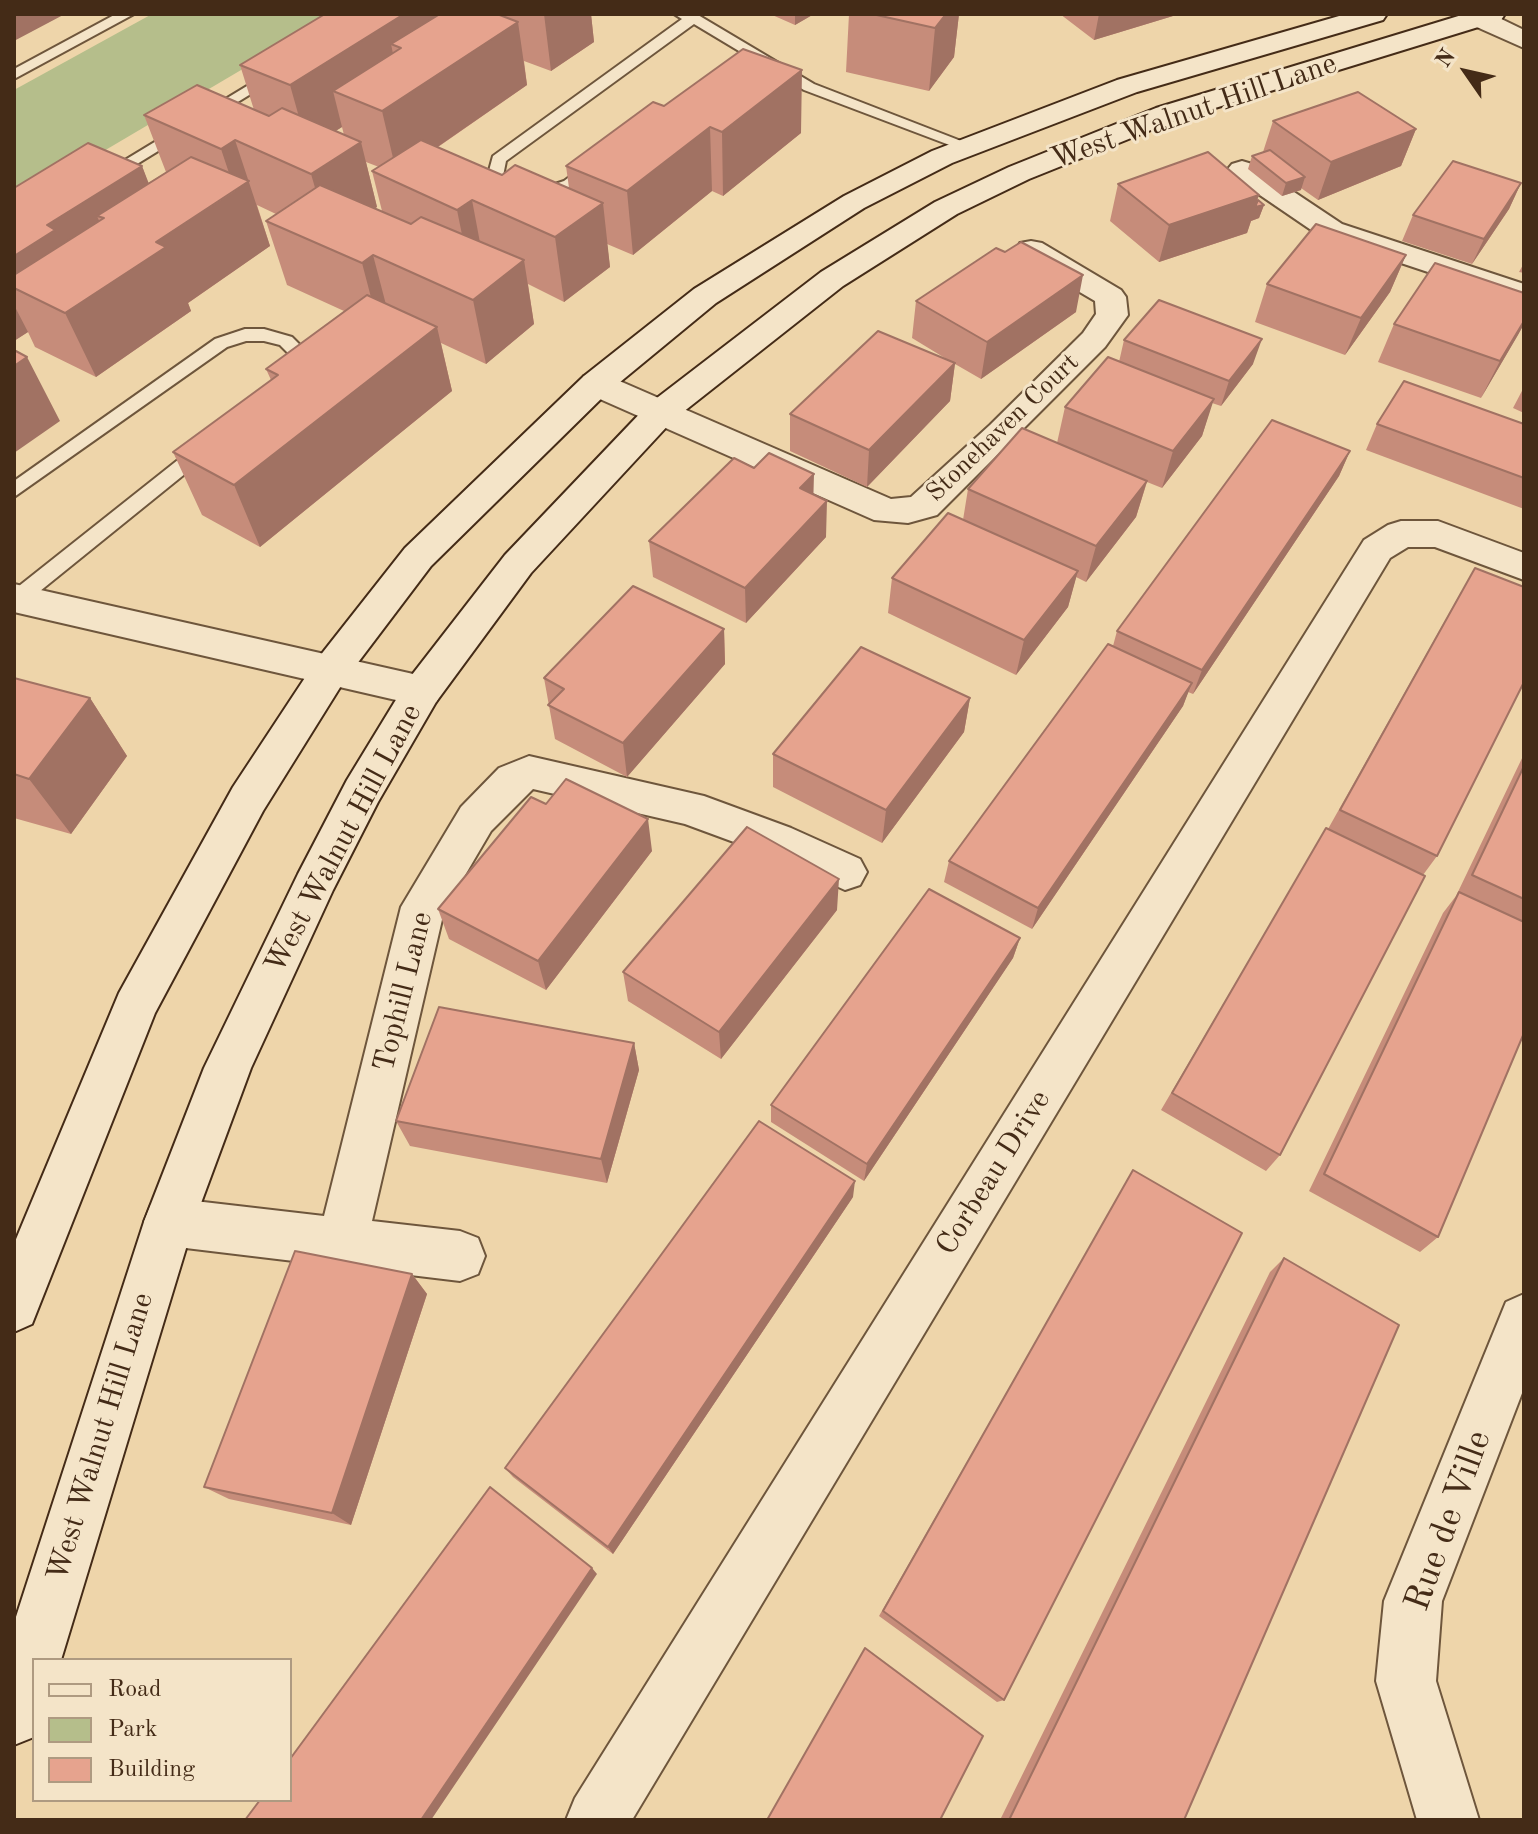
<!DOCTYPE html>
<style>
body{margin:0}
#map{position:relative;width:1538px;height:1834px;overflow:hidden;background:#eed5aa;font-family:"Old Standard TT",serif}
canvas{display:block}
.frame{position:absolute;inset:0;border:16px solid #442b17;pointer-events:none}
.legend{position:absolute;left:32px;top:1658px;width:260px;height:144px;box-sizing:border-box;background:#f4e4c8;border:2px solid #ae9a81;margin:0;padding:10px 14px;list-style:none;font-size:24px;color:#442b17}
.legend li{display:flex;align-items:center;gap:16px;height:40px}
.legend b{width:40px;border:2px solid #ae9a81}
.north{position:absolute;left:1426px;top:32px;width:80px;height:80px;-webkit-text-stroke:6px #f4e4c8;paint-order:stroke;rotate:304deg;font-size:22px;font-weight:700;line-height:32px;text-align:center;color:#442b17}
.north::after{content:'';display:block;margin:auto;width:28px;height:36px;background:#442b17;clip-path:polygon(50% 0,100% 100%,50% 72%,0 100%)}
</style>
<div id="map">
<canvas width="1538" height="1834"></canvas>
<div class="frame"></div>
<ul class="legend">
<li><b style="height:10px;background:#f4e4c8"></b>Road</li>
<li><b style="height:22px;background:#b5be8b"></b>Park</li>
<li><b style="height:22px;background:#e6a38e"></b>Building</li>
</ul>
<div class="north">N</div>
</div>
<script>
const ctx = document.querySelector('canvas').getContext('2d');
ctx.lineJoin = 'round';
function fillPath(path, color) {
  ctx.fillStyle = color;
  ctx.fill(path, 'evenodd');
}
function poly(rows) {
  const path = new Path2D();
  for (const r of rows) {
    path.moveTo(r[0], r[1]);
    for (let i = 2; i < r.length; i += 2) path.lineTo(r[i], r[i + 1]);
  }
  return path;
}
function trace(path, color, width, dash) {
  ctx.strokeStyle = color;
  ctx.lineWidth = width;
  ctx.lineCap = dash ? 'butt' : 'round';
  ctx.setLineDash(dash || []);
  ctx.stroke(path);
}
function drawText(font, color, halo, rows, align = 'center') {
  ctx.font = font + ' "Old Standard TT",serif';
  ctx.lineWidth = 6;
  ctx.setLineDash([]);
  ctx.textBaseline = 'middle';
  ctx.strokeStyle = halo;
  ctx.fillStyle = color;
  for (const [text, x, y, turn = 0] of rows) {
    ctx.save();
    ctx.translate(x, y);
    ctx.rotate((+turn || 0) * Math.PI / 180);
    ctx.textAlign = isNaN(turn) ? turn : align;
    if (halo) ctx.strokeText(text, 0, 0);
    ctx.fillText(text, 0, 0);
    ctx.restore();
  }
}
fillPath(poly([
 [152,14,336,14,14,204,14,90]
]), '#b5be8b');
const lane = poly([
 [116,14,134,14,14,79,14,69,116,14],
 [674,14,698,15,814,84,974,146,972,149,960,149,804,90,694,24,506,161,503,176,543,188,564,181,589,162,601,162,601,168,576,187,543,198,489,181,487,178,493,156,682,19,674,14],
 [275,69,280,70,280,76,111,180,99,180,97,177,275,69],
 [245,329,264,329,292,337,310,355,312,369,305,376,293,376,290,372,294,367,292,357,280,345,264,341,246,341,227,347,14,497,14,481,215,339,245,329],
 [205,442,214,448,212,452,24,604,14,606,14,590,198,444,205,442]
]);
const street = poly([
 [1457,14,1491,14,1524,30,1524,48,1461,20,1457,14],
 [1242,161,1252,164,1342,224,1524,284,1524,304,1320,236,1232,176,1227,170,1232,164,1242,161],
 [1031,241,1042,243,1121,290,1126,297,1128,315,1105,347,937,515,908,523,874,520,584,392,579,384,584,376,596,373,608,376,891,499,911,497,990,425,1083,333,1096,314,1095,301,1020,257,1016,250,1020,243,1031,241],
 [1401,521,1438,521,1524,553,1524,580,1435,547,1408,547,1390,558,632,1820,566,1820,575,1798,1364,540,1388,525,1401,521],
 [14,584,422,676,436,680,442,691,436,702,422,706,14,612,14,584],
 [529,756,704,796,791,828,860,859,867,872,860,885,845,890,761,852,685,824,533,789,491,831,444,911,372,1221,460,1231,478,1238,485,1256,478,1274,460,1281,169,1246,151,1239,144,1222,151,1205,169,1198,324,1216,401,907,461,807,499,768,529,756],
 [1524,1294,1524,1388,1442,1601,1436,1681,1479,1820,1417,1820,1376,1681,1384,1601,1506,1302,1524,1294]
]);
const secondary = poly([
 [1346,14,1387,14,1383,20,1137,92,952,163,864,208,716,303,608,392,431,566,344,681,263,811,155,1013,32,1324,14,1332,14,1244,119,993,233,787,316,661,405,548,584,376,694,289,844,196,932,151,1117,80,1346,14],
 [1465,14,1505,14,1501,20,1176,120,1029,179,957,214,843,286,673,420,531,573,436,702,378,802,333,890,251,1068,194,1222,61,1660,34,1660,34,1737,14,1745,14,1623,144,1222,204,1068,298,874,347,780,408,680,505,555,649,404,821,272,935,202,1009,167,1156,108,1465,14]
]);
trace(lane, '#6e563c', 4);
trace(street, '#6e563c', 4);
trace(secondary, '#442b17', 4);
fillPath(lane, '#f4e4c8');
fillPath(street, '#f4e4c8');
fillPath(secondary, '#f4e4c8');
fillPath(poly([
 [324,14,591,14,594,42,551,71,524,61,527,85,438,147,502,175,569,188,566,166,664,106,801,133,723,196,712,191,633,255,607,244,610,267,564,302,528,284,534,324,486,364,441,343,452,391,260,547,202,515,173,452,271,380,266,369,344,311,287,285,266,221,276,214,257,205,270,246,188,303,191,311,96,377,35,347,28,332,14,341,14,188,142,166,148,183,166,172,144,115,254,110,240,65],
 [342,127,344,135,335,131],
 [366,162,379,167,372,171,382,211,375,208,377,207],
 [770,14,814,14,795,25],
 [849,14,959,14,954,57,929,91,846,72],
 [1060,14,1173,14,1173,16,1094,40],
 [1273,121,1416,129,1401,166,1318,200,1301,188,1301,190,1282,196,1248,169,1252,156,1263,152],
 [1521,183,1509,209,1472,264,1402,241,1413,215],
 [1118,184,1258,200,1264,205,1259,218,1251,221,1247,233,1159,262,1110,221],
 [1406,255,1390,292,1345,355,1255,322,1267,284],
 [1524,263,1524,273,1519,272],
 [1524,293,1524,324,1481,398,1378,362,1394,324],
 [916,301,1076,312,981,379,955,364,950,401,867,487,790,451,790,414,953,363,912,338],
 [1124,340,1253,364,1221,406,1212,403,1202,436,1162,488,1147,482,1136,517,1086,582,1076,577,1068,607,1016,675,888,613,892,578,963,520,968,489,1057,443,1065,407,1119,362],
 [1524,387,1524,413,1513,408],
 [1377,424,1524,424,1524,509,1366,450],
 [1350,451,1339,476,1193,694,1188,692,1183,706,1032,929,944,882,949,861,1113,646,1117,631],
 [814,495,826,537,746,623,653,577,649,541],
 [1461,592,1437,856,1423,875,1280,1155,1266,1171,1161,1110,1326,828,1328,829],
 [724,629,725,664,627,777,555,739,544,678],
 [14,678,90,698,127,756,71,834,14,818],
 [970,698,964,732,882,843,773,787,773,754],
 [1524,754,1524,1033,1438,1237,1420,1252,1309,1191,1443,913,1456,896],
 [546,804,652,851,546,990,449,939,438,909],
 [837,910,721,1059,628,1001,623,972],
 [1020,938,1013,958,864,1181,771,1122,771,1105],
 [634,1043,639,1070,607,1183,410,1146,396,1121],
 [1124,1186,1004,1700,997,1702,879,1616],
 [853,1197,613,1554,513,1477,505,1468],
 [1284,1258,1184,1820,1000,1820,1270,1272],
 [412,1274,427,1294,351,1525,229,1499,204,1487]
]), '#c68c7a');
fillPath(poly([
 [14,14,65,14,14,41],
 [404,14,473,14,401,48,391,44,400,88,333,91,342,127,308,149,290,85],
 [544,14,591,14,594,42,551,71],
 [795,14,814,14,795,25],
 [946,14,959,14,954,57,929,91,935,28],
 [1099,14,1173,14,1173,16,1094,40],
 [518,22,527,85,397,175,382,111],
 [802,70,801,133,723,196,722,132],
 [710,127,712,191,633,255,627,191],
 [1416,129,1401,166,1318,200,1331,162],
 [235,140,270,246,188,303,191,311,96,377,65,313,156,242,235,191,221,149],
 [361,142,377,207,330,239,311,174],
 [142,166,167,230,97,216,118,263,14,288,14,256,47,225],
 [1305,177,1301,190,1282,196,1286,183],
 [1521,183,1509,209,1472,264,1484,239],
 [1259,195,1255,207,1264,205,1259,218,1251,221,1247,233,1159,262,1169,225],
 [472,200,484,264,470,274,457,210],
 [603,203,610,267,564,302,555,237],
 [373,255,390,320,379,328,362,263],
 [1406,255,1390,292,1345,355,1361,318],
 [524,260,534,324,486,364,473,300],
 [1083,275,1076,312,981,379,987,342],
 [14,305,28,332,14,341],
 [1524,321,1524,324,1518,335,1481,398,1500,361],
 [437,327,452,391,260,547,234,485],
 [1262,339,1253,364,1221,406,1229,381],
 [27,357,60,421,14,453,14,366],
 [955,363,950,401,867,487,869,450],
 [1214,399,1202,436,1162,488,1173,451],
 [1350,451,1339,476,1193,694,1202,670],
 [814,474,813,510,800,488],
 [1147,481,1136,517,1086,582,1096,546],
 [827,501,826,537,746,623,745,588],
 [1078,571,1068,607,1016,675,1024,640],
 [724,629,725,664,627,777,623,743],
 [1192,683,1183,706,1032,929,1038,908],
 [90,698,127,756,71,834,29,779],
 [970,698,964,732,882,843,886,810],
 [648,819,652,851,546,990,538,961],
 [839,879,837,910,721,1059,719,1032],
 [1020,938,1013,958,864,1181,867,1164],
 [634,1043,639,1070,607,1183,601,1159],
 [855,1181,853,1197,613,1554,608,1547],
 [412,1274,427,1294,351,1525,332,1513],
 [592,1568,597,1574,431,1820,421,1820]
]), '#a17263');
const building = poly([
 [325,14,404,14,290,85,240,65,325,14],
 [440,14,497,14,518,22,382,111,333,91,401,48,391,44,440,14],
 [872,14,946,14,935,28,872,14],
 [743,49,802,70,722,132,710,127,627,191,566,166,653,102,664,106,743,49],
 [197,85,269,116,282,108,361,142,311,174,235,140,221,149,144,115,197,85],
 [1358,92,1416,129,1331,162,1273,121,1358,92],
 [421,140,502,175,515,165,603,203,555,237,472,200,457,210,372,171,421,140],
 [88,143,142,166,47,225,55,230,14,256,14,188,88,143],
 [1270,150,1305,177,1286,183,1252,156,1270,150],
 [1208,152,1259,195,1169,225,1118,184,1208,152],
 [191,157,249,181,156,242,166,247,65,313,14,288,14,275,104,218,97,216,191,157],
 [1453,161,1521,183,1484,239,1413,215,1453,161],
 [320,185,411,224,421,217,524,260,473,300,373,255,362,263,266,221,320,185],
 [1258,200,1264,205,1255,207,1258,200],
 [1316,224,1406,255,1361,318,1267,284,1316,224],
 [1021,242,1083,275,987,342,916,301,996,248,1005,252,1021,242],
 [1435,263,1524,293,1524,321,1500,361,1394,324,1435,263],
 [367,295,437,327,234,485,173,452,278,375,266,369,367,295],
 [1159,300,1262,339,1229,381,1124,340,1159,300],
 [878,331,955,363,869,450,790,414,878,331],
 [14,350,27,357,14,366,14,350],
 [1108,357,1214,399,1173,451,1065,407,1108,357],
 [1404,381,1524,424,1524,478,1377,424,1404,381],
 [1272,420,1350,451,1202,670,1117,631,1272,420],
 [1022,428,1147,481,1096,546,968,489,1022,428],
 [769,453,814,474,800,488,827,501,745,588,649,541,734,458,754,468,769,453],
 [948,513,1078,571,1024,640,892,578,948,513],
 [1475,568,1524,587,1524,682,1437,856,1340,810,1475,568],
 [633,586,724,629,623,743,548,705,564,689,544,678,633,586],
 [1108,644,1192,683,1038,908,949,861,1108,644],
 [861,647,970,698,886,810,773,754,861,647],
 [14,678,90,698,29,779,14,774,14,678],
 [1524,766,1524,899,1472,875,1524,766],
 [566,779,648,819,538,961,438,909,531,797,546,804,566,779],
 [747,827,839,879,719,1032,623,972,747,827],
 [1326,828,1425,876,1280,1155,1172,1093,1326,828],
 [929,889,1020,938,867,1164,771,1105,929,889],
 [1459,892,1524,922,1524,1033,1438,1237,1324,1174,1459,892],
 [439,1007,634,1043,601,1159,396,1121,439,1007],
 [759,1121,855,1181,608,1547,505,1468,759,1121],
 [1133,1170,1242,1233,1004,1700,883,1611,1133,1170],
 [295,1251,412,1274,332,1513,204,1487,295,1251],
 [1284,1258,1399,1325,1184,1820,1009,1820,1284,1258],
 [490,1487,592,1568,421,1820,245,1820,260,1800,290,1800,290,1759,490,1487],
 [865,1648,983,1736,940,1820,767,1820,865,1648]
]);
fillPath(building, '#e6a38e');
trace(building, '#a17263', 2);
drawText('26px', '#442b17', '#f4e4c8', [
 ["Stonehaven Court",1003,428,-44]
]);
drawText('30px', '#442b17', '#f4e4c8', [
 ["West Walnut Hill Lane",1194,112,-19],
 ["West Walnut Hill Lane",344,839,-62],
 ["Tophill Lane",404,992,-76],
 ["Corbeau Drive",994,1173,-58],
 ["West Walnut Hill Lane",101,1437,-73]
]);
drawText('36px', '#442b17', '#f4e4c8', [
 ["Rue de Ville",1449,1521,-70]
]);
</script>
